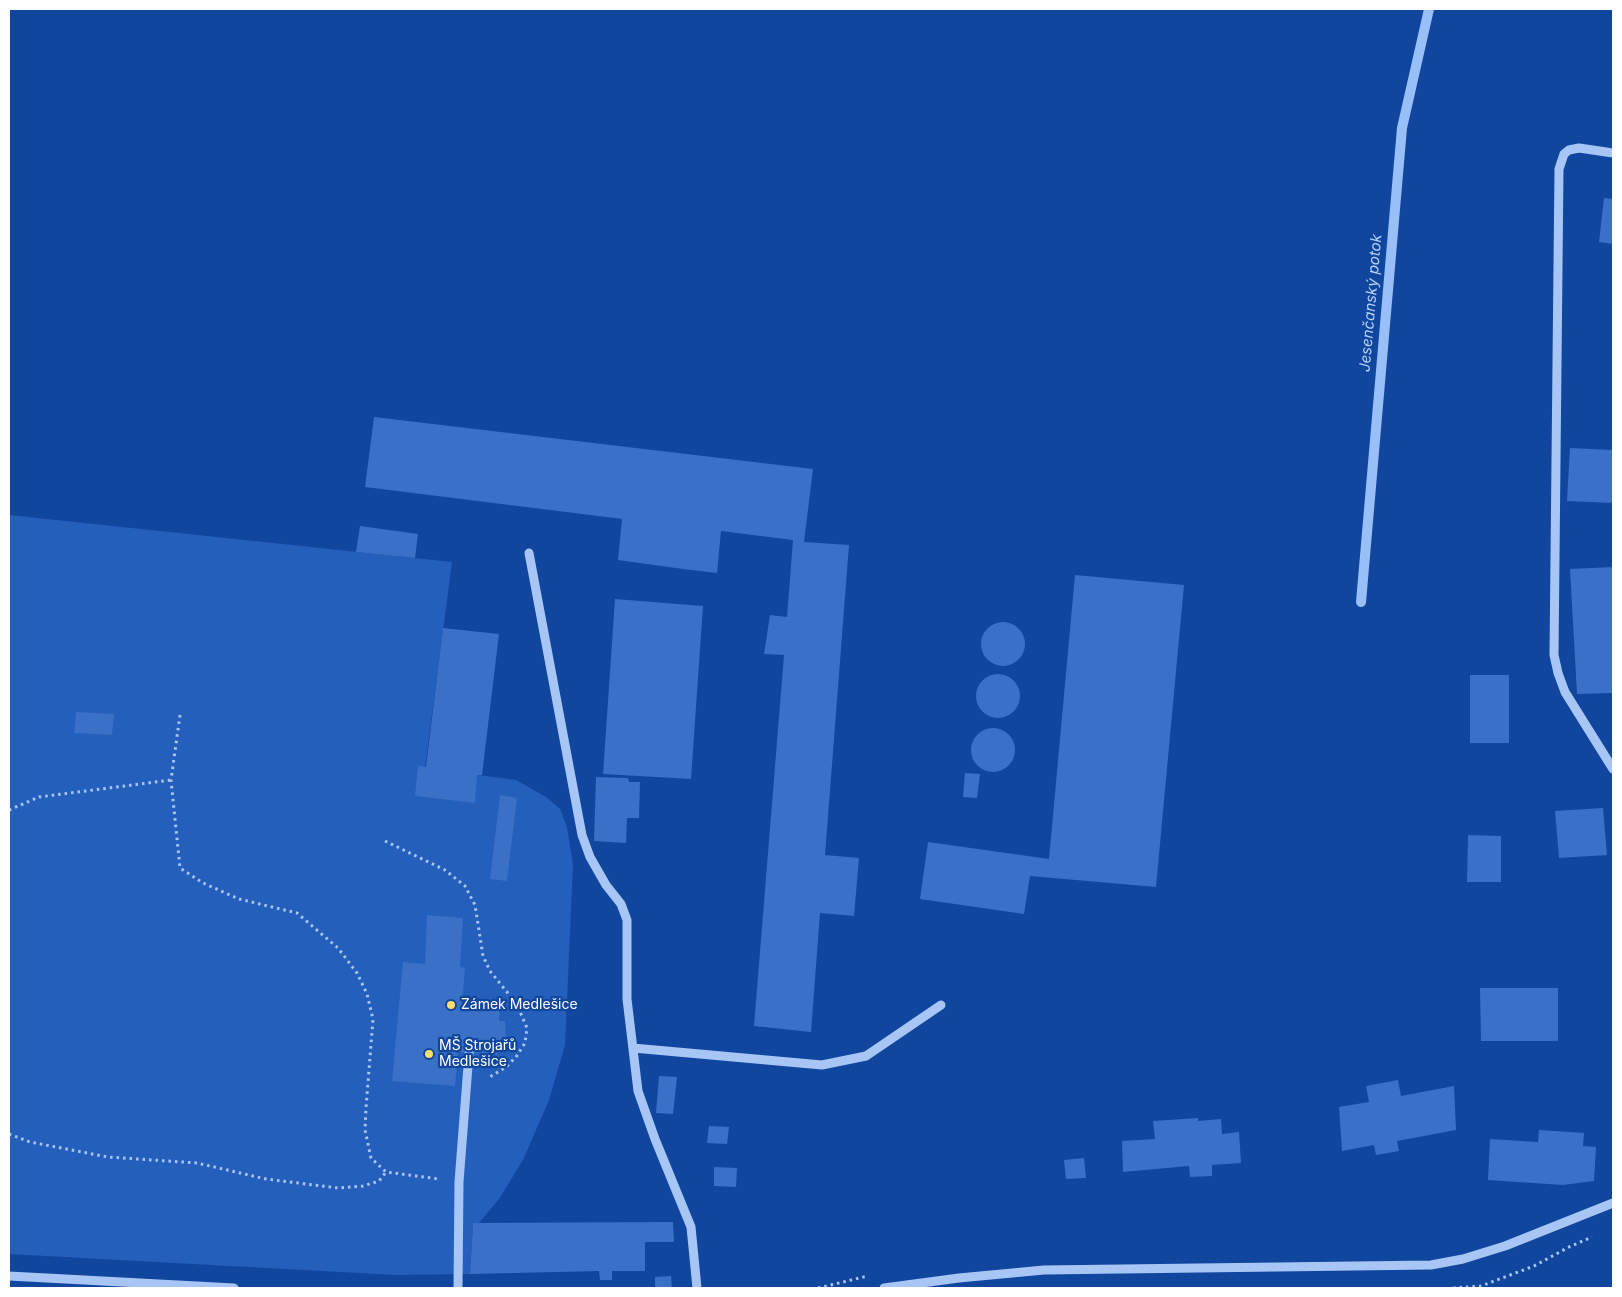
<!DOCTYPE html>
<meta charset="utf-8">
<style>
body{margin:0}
#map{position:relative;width:1622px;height:1297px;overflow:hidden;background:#11469e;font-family:Inter,sans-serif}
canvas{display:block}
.frame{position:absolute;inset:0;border:10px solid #fff;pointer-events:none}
</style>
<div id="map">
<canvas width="1622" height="1297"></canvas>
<div class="frame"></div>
</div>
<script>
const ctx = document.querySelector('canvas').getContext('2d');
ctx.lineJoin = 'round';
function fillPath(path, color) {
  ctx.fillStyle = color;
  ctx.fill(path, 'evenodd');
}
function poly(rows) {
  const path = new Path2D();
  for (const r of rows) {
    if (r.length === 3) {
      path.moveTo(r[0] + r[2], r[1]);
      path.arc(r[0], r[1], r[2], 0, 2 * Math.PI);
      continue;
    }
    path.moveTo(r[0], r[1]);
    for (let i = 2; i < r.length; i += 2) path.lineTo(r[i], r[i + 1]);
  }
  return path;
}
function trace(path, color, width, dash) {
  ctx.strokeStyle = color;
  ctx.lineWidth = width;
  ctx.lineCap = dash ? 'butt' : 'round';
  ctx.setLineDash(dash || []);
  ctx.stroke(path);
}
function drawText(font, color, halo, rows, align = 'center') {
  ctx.font = font + ' Inter,sans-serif';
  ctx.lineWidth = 4.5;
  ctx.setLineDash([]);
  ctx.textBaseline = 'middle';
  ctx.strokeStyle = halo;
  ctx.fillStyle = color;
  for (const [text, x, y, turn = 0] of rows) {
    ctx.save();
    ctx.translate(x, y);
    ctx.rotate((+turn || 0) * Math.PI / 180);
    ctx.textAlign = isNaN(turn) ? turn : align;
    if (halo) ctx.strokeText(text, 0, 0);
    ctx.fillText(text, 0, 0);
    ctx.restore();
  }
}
fillPath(poly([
 [9,515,452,562,425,768,516,780,546,797,560,809,567,827,573,865,565,1045,549,1100,523,1160,499,1199,479,1223,473,1223,470,1274,396,1275,9,1254]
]), '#245fbc');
trace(poly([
 [1361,602,1402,128,1429,9]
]), '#99bff8', 10);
fillPath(poly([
 [1604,198,1613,199,1613,244,1599,242],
 [374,417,813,469,804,542,849,545,825,855,859,858,854,916,820,913,811,1032,754,1026,784,655,764,654,770,615,787,617,793,540,721,531,717,573,683,569,618,560,622,519,365,487],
 [1570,448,1613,450,1613,503,1567,501],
 [360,526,418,534,415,558,356,552],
 [1613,567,1613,693,1577,694,1570,569],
 [1075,575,1184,585,1156,887,1030,876,1024,914,920,899,928,842,1049,859],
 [615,599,703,606,691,779,603,774],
 [1003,644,22],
 [443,628,499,634,482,775,477,775,475,803,415,796,418,766,426,767],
 [998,696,22],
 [1470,675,1509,675,1509,743,1470,743],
 [76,712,114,714,112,735,74,733],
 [993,750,22],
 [965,773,980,774,977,798,963,797],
 [596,777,628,778,629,782,640,782,639,818,627,818,626,843,594,841],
 [500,795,517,798,507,881,490,879],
 [1603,808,1607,855,1559,858,1555,811],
 [1468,835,1501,836,1501,882,1467,882],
 [427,915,463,918,460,967,465,968,462,1003,500,1006,499,1021,505,1021,506,1041,498,1040,497,1055,458,1052,455,1086,392,1081,403,962,425,964],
 [1480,988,1558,988,1558,1041,1481,1041],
 [659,1076,677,1077,673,1114,656,1113],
 [1398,1080,1401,1096,1454,1086,1456,1130,1397,1141,1399,1151,1388,1153,1376,1155,1374,1145,1342,1151,1339,1107,1369,1102,1366,1086],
 [1198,1118,1198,1121,1221,1119,1222,1134,1239,1132,1241,1163,1212,1165,1212,1176,1190,1177,1189,1166,1123,1172,1122,1141,1155,1139,1153,1121],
 [709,1126,729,1127,727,1144,707,1143],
 [1539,1130,1584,1133,1583,1146,1596,1147,1594,1181,1563,1185,1488,1180,1490,1139,1538,1142],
 [1084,1158,1086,1178,1066,1179,1064,1160],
 [714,1167,737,1168,736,1187,714,1186],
 [673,1222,674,1242,645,1242,645,1271,612,1271,612,1280,600,1280,599,1271,470,1274,473,1223],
 [671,1276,672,1288,655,1288,655,1277]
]), '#3a70c5');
trace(poly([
 [180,715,171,780,180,868,203,883,239,899,297,913,338,948,357,973,367,994,373,1019,366,1108,365,1130,371,1158,386,1172,439,1179],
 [9,810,39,797,171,780],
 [385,841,445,870,465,886,475,905,483,956,490,971,511,997,521,1014,527,1028,525,1043,516,1057,506,1067,488,1078],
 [9,1134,30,1142,108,1157,197,1163,266,1179,338,1188,363,1186,379,1181,386,1172],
 [818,1288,868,1276],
 [1453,1288,1481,1286,1534,1266,1569,1247,1592,1237]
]), '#a8c6f5', 3, [2.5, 4]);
trace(poly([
 [1613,153,1579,148,1569,150,1564,154,1559,169,1554,655,1558,673,1565,692,1613,769],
 [529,553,582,835,590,857,606,885,621,904,627,920,627,999,638,1091,655,1139,691,1227,697,1288],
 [633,1048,822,1065,866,1056,941,1005],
 [9,1276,234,1288],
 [458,1288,459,1182,469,1053],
 [884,1288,959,1278,1044,1270,1431,1265,1463,1259,1505,1246,1613,1203]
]), '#a8c6f5', 9);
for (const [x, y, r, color] of [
 [451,1005,5,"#ffde6b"],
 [429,1054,5,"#ffde6b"]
]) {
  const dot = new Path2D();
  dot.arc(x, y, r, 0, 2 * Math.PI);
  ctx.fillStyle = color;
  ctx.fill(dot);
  trace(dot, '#11469e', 2);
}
drawText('14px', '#fff', '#11469e', [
 ["Zámek Medlešice",461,1005],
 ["MŠ Strojařů",439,1046],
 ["Medlešice",439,1062]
], 'left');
drawText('italic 15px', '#b4d0fb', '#11469e', [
 ["Jesenčanský potok",1371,303,-85]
]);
</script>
